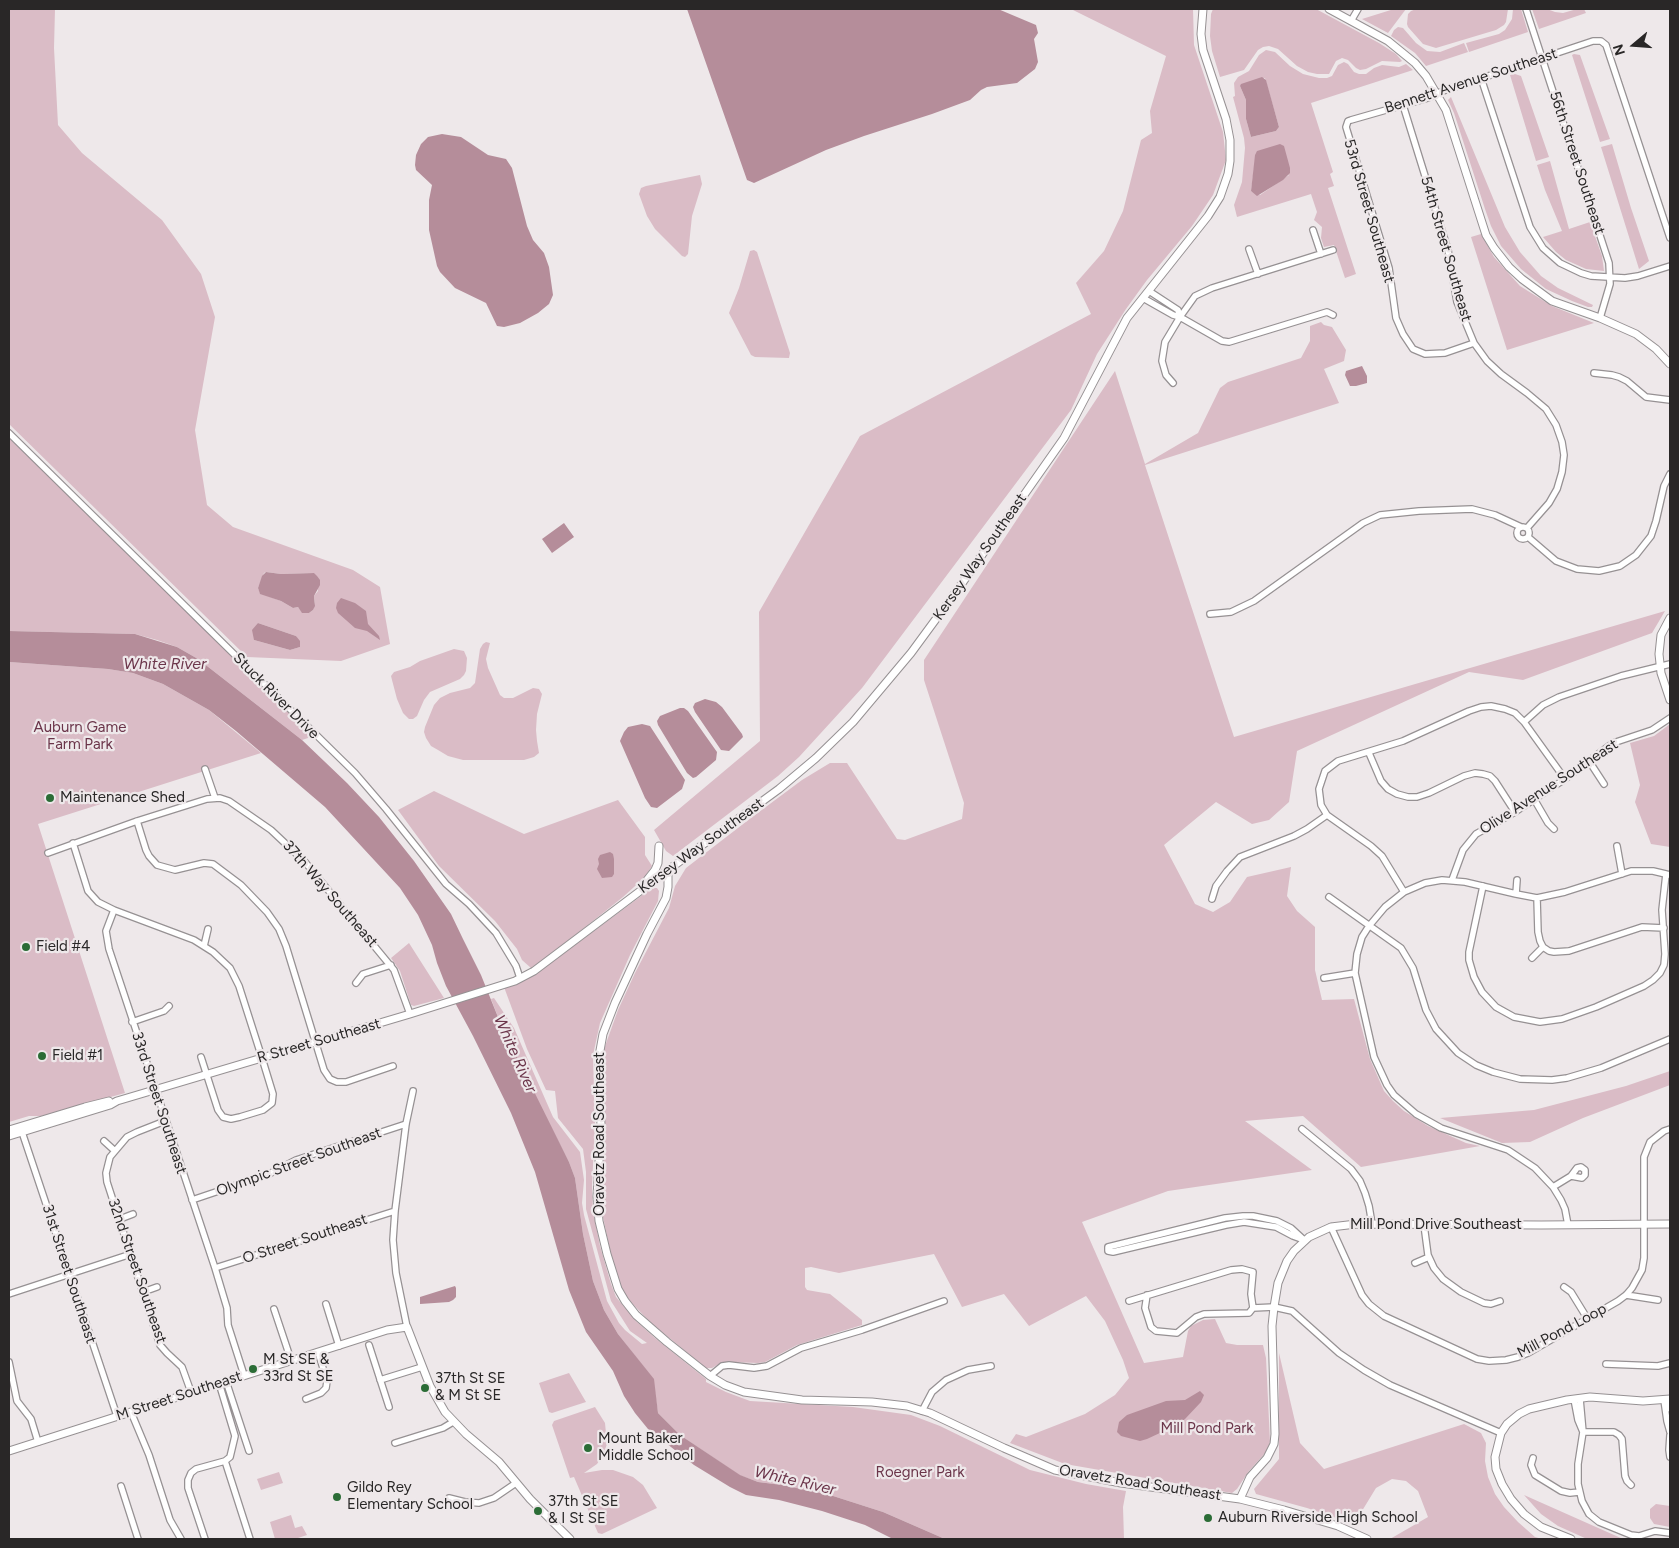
<!DOCTYPE html>
<style>
body{margin:0}
#map{position:relative;width:1679px;height:1548px;overflow:hidden;background:#eee8ea;font-family:Figtree,sans-serif}
canvas{display:block}
.frame{position:absolute;inset:0;border:10px solid #292727;pointer-events:none}
.north{position:absolute;left:1609px;top:20px;width:50px;height:50px;-webkit-text-stroke:4px #eee8ea;paint-order:stroke;rotate:252deg;font-size:14px;font-weight:700;line-height:20px;text-align:center;color:#292727}
.north::after{content:'';display:block;margin:auto;width:18px;height:22px;background:#292727;clip-path:polygon(50% 0,100% 100%,50% 72%,0 100%)}
</style>
<div id="map">
<canvas width="1679" height="1548"></canvas>
<div class="frame"></div>
<div class="north">N</div>
</div>
<script>
const ctx = document.querySelector('canvas').getContext('2d');
ctx.lineJoin = 'round';
function fillPath(path, color) {
  ctx.fillStyle = color;
  ctx.fill(path, 'evenodd');
}
function poly(rows) {
  const path = new Path2D();
  for (const r of rows) {
    if (r.length === 3) {
      path.moveTo(r[0] + r[2], r[1]);
      path.arc(r[0], r[1], r[2], 0, 2 * Math.PI);
      continue;
    }
    path.moveTo(r[0], r[1]);
    for (let i = 2; i < r.length; i += 2) path.lineTo(r[i], r[i + 1]);
  }
  return path;
}
function trace(path, color, width, dash) {
  ctx.strokeStyle = color;
  ctx.lineWidth = width;
  ctx.lineCap = dash ? 'butt' : 'round';
  ctx.setLineDash(dash || []);
  ctx.stroke(path);
}
function drawText(font, color, halo, rows, align = 'center') {
  ctx.font = font + ' Figtree,sans-serif';
  ctx.lineWidth = 4.5;
  ctx.setLineDash([]);
  ctx.textBaseline = 'middle';
  ctx.strokeStyle = halo;
  ctx.fillStyle = color;
  for (const [text, x, y, turn = 0] of rows) {
    ctx.save();
    ctx.translate(x, y);
    ctx.rotate((+turn || 0) * Math.PI / 180);
    ctx.textAlign = isNaN(turn) ? turn : align;
    if (halo) ctx.strokeText(text, 0, 0);
    ctx.fillText(text, 0, 0);
    ctx.restore();
  }
}
fillPath(poly([
 [9,9,55,9,54,48,58,125,82,153,162,220,201,274,215,317,195,430,207,505,233,527,353,570,380,587,390,644,341,661,247,657,9,424],
 [266,572,281,574,314,573,318,591,314,596,315,603,313,610,309,613,302,612,298,607,293,608,281,601,260,593,258,588,264,573],
 [258,623,296,636,300,645,300,647,290,650,254,640],
 [1071,9,1193,9,1194,45,1223,132,1226,160,1213,195,1192,226,1147,280,1126,309,1097,354,1071,410,862,688,799,757,778,776,673,856,666,851,654,830,760,741,759,612,860,436,1091,314,1076,283,1104,251,1123,211,1141,140,1152,133,1150,111,1166,56],
 [1213,9,1316,9,1379,43,1396,54,1402,61,1400,62,1382,61,1366,69,1360,70,1356,68,1348,60,1342,58,1336,61,1329,74,1317,74,1308,72,1297,66,1278,49,1269,46,1263,47,1258,50,1244,70,1220,77,1212,51,1210,36,1211,14],
 [1394,9,1406,9,1388,33,1362,19],
 [1416,9,1508,9,1506,22,1504,25,1496,30,1436,48,1423,44,1408,27,1407,24,1408,14,1411,11],
 [1513,9,1521,9,1528,32,1469,52,1466,43,1499,34,1505,30,1512,19],
 [1532,9,1547,9,1555,12,1563,13,1577,9,1584,9,1586,13,1539,29],
 [1398,27,1403,28,1416,43,1427,51,1440,52,1464,43,1468,52,1426,66,1415,53,1391,36,1394,30],
 [1266,50,1275,52,1290,66,1303,74,1319,78,1327,78,1332,76,1338,65,1344,62,1348,64,1354,72,1359,74,1366,74,1374,68,1382,65,1399,67,1406,64,1413,70,1311,103,1333,172,1330,174,1334,186,1328,188,1356,274,1345,278,1334,245,1324,247,1321,238,1322,227,1314,220,1317,212,1311,194,1237,217,1234,205,1242,182,1245,148,1244,138,1233,97,1235,96,1234,83,1238,77,1249,71,1259,55],
 [1265,78,1279,127,1276,131,1251,137,1246,119,1246,100,1240,86],
 [1256,153,1289,175,1260,195,1251,191],
 [1574,54,1580,55,1610,139,1600,142,1572,55],
 [1515,74,1521,76,1549,157,1536,161,1510,75],
 [1451,97,1505,227,1520,252,1541,276,1558,288,1593,305,1592,307,1588,307,1572,301,1546,289,1521,269,1501,246,1491,226,1485,209,1454,113,1448,100],
 [1612,144,1631,208,1649,261,1639,269,1601,147],
 [1550,161,1569,229,1590,222,1602,256,1604,271,1586,269,1566,260,1556,252,1543,237,1562,231,1545,190,1537,165],
 [700,175,702,184,692,216,688,254,685,257,682,256,655,229,647,216,639,194,641,188,646,186],
 [1481,234,1494,257,1520,286,1552,306,1594,323,1507,350,1471,237],
 [754,250,757,252,790,353,789,358,755,357,751,355,729,313,739,288,750,251],
 [1321,322,1324,325,1332,327,1346,350,1344,361,1324,369,1339,403,1145,465,1234,737,1665,611,1652,633,1523,680,1469,672,1297,751,1289,802,1269,820,1252,824,1216,802,1164,845,1195,904,1213,912,1230,902,1247,877,1291,867,1287,896,1297,911,1315,927,1315,970,1322,1000,1354,999,1370,1059,1384,1091,1393,1101,1404,1111,1428,1126,1466,1143,1480,1146,1361,1167,1303,1116,1245,1121,1312,1170,1168,1191,1082,1222,1144,1363,1183,1357,1188,1331,1191,1326,1203,1320,1215,1319,1226,1343,1237,1345,1263,1345,1266,1358,1270,1442,1267,1451,1249,1471,1237,1489,1232,1493,1065,1464,1010,1443,1016,1434,1026,1437,1085,1414,1115,1395,1129,1378,1123,1360,1105,1321,1086,1296,1029,1326,1004,1294,962,1307,934,1254,839,1273,811,1267,805,1268,805,1287,807,1290,830,1294,862,1320,862,1325,797,1345,765,1362,758,1363,730,1362,719,1364,712,1368,706,1368,651,1323,626,1297,619,1283,612,1260,602,1212,605,1132,604,1049,618,1010,635,973,669,908,675,886,686,868,747,821,802,780,830,763,847,763,897,839,905,840,962,819,964,803,924,680,924,660,1115,371,1145,464,1198,433,1220,388,1228,382,1301,358,1310,341,1310,326],
 [9,438,199,620,317,735,302,740,198,659,177,647,157,640,135,634,9,631],
 [486,642,490,643,486,659,488,668,500,695,504,698,513,698,533,688,539,689,542,694,537,714,536,730,537,741,539,753,534,757,524,760,463,760,448,756,438,750,431,746,426,738,424,732,425,727,434,705,440,698,450,693,470,688,475,683,480,649,483,644],
 [454,649,464,651,467,658,466,671,464,675,460,679,430,692,424,700,417,716,413,719,409,719,403,713,397,699,392,680,391,676,394,672,410,667,420,661],
 [9,662,108,669,133,673,163,684,209,710,261,753,38,824,125,1093,42,1116,29,1116,9,1122],
 [1670,724,1670,847,1651,844,1635,802,1640,785,1630,743,1654,736],
 [434,791,524,834,618,800,645,837,645,855,652,866,644,878,623,897,544,960,531,968,522,960,517,949,495,921,439,866,398,810],
 [652,888,657,888,659,891,658,901,630,955,600,1023,593,1055,595,1125,592,1185,593,1211,600,1246,611,1284,616,1297,636,1321,655,1338,706,1379,706,1382,726,1392,750,1401,853,1407,911,1415,940,1426,1030,1470,1086,1484,1126,1491,1123,1507,1124,1539,945,1539,883,1512,830,1495,782,1485,758,1482,739,1475,680,1435,658,1413,653,1379,618,1334,604,1310,593,1281,583,1234,575,1178,569,1162,541,1108,502,1027,491,999,494,998,514,1028,553,1117,580,1152,584,1180,582,1203,584,1215,607,1301,619,1323,625,1330,642,1344,647,1343,630,1331,611,1301,586,1209,586,1172,583,1149,558,1118,555,1091,546,1090,527,1049,504,987,537,972,552,962],
 [409,943,444,998,414,1006,411,1005,400,971,391,958],
 [1670,1071,1670,1085,1583,1118,1530,1142,1502,1143,1440,1118,1534,1110,1626,1086],
 [1279,1353,1300,1443,1324,1469,1464,1424,1481,1433,1486,1443,1485,1461,1488,1477,1495,1494,1504,1507,1518,1522,1535,1537,1542,1539,1390,1539,1428,1517,1418,1491,1406,1481,1392,1479,1376,1488,1354,1524,1307,1508,1256,1494,1254,1489,1279,1459],
 [569,1373,586,1402,552,1413,549,1412,539,1383],
 [595,1407,605,1423,607,1444,603,1455,597,1464,584,1473,602,1470,613,1470,633,1477,643,1485,657,1508,602,1534,598,1533,574,1477,570,1478,552,1425,554,1421],
 [279,1472,283,1483,261,1490,257,1479],
 [1524,1495,1623,1539,1587,1539,1558,1526,1541,1514],
 [1656,1504,1670,1506,1670,1527,1654,1524,1650,1518,1650,1509],
 [291,1515,295,1528,302,1526,307,1535,295,1539,275,1539,270,1522]
]), '#dabcc6');
fillPath(poly([
 [687,9,998,9,1036,25,1038,33,1034,39,1038,62,1035,69,1017,83,987,87,981,90,970,100,932,114,864,136,826,150,754,183,747,180],
 [1262,77,1266,80,1279,127,1276,131,1251,137,1246,119,1246,100,1240,86,1241,84],
 [442,134,461,137,488,155,506,159,512,168,527,226,533,240,544,253,549,267,553,295,549,304,538,313,520,323,504,327,497,326,486,303,455,288,440,272,437,266,429,230,429,200,432,185,416,170,415,165,416,155,421,144,428,137],
 [1280,144,1284,146,1290,168,1290,173,1283,180,1257,196,1251,191,1255,155,1257,151],
 [1362,366,1367,376,1367,383,1356,386,1350,386,1345,375,1346,371],
 [564,523,574,537,552,553,542,539],
 [266,572,281,574,314,573,317,576,320,580,320,585,314,596,315,606,313,610,309,613,302,613,298,607,293,608,281,601,260,594,258,588,262,576],
 [341,598,355,603,366,611,368,624,379,636,380,640,367,631,355,628,338,613,336,608,337,603],
 [258,623,296,636,300,641,300,647,290,650,254,640,252,630],
 [9,631,135,634,177,647,198,659,302,740,347,783,379,817,414,861,451,914,463,939,481,975,502,1027,569,1162,575,1178,583,1234,593,1281,604,1310,618,1334,654,1379,658,1413,680,1435,740,1475,758,1482,782,1485,830,1495,883,1512,945,1539,893,1539,865,1525,822,1511,779,1500,746,1495,730,1487,694,1465,648,1429,635,1413,624,1396,613,1371,586,1332,569,1290,535,1172,511,1113,473,1036,446,986,437,963,432,945,418,915,400,888,325,807,236,731,209,710,163,684,133,673,108,669,9,662],
 [705,699,716,702,722,707,742,734,743,737,729,751,721,750,695,712,693,707,695,703],
 [680,708,684,708,688,711,717,752,716,760,696,777,693,778,687,773,658,725,657,721,660,716],
 [642,724,650,726,685,780,682,789,657,808,651,807,645,798,620,741,624,732,628,727],
 [610,852,613,854,614,859,614,874,612,877,602,878,597,869,599,864,598,859,600,855],
 [455,1286,456,1288,456,1297,453,1300,449,1302,420,1304,420,1297],
 [1200,1391,1204,1395,1201,1402,1185,1419,1177,1425,1147,1439,1140,1441,1121,1436,1117,1432,1119,1422,1127,1415,1166,1401,1185,1400]
]), '#b58d9a');
const minor = poly([
 [1526,9,1609,263,1610,284,1600,318],
 [1351,21,1358,9],
 [1481,78,1530,227,1543,248,1560,263,1581,273,1591,276,1625,278,1638,276,1670,266],
 [1403,105,1448,250,1457,302,1474,343,1487,361,1501,374,1527,393,1546,409,1556,425,1562,442,1564,455,1562,472,1557,489,1549,503,1527,528],
 [1313,230,1321,254],
 [1249,249,1258,274],
 [1149,291,1178,310,1180,317],
 [1143,298,1173,315,1180,317,1222,341,1229,342,1327,312,1333,315],
 [1474,343,1445,353,1425,354,1413,349,1403,334,1396,318,1389,268,1346,127,1348,121,1351,120,1428,98,1437,93,1593,41,1601,41,1606,45,1670,238],
 [1594,373,1612,375,1619,377,1627,381,1646,397,1670,400],
 [1173,383,1166,375,1162,361,1165,342,1180,317,1195,296,1212,288,1333,250],
 [9,433,355,773,386,809,446,884,469,904,496,933,516,966,520,978],
 [1523,533,6],
 [1528,537,1556,561,1577,569,1599,571,1620,566,1636,555,1651,536,1656,521,1664,486,1670,474],
 [1210,614,1231,612,1254,601,1363,523,1380,515,1419,511,1472,509,1495,515,1521,527],
 [1524,722,1565,779],
 [1369,753,1381,781,1388,789,1397,794,1408,797,1417,797,1429,793,1464,776,1475,773,1483,774,1490,776,1495,781,1515,812],
 [1589,761,1604,784],
 [205,769,215,798],
 [1534,799,1548,823,1554,829],
 [1327,815,1371,846,1382,856,1404,892],
 [137,821,146,850,149,856,157,865,175,870,204,863,213,864,241,885,267,912,279,929,286,946,324,1070,330,1079,337,1082,346,1082,393,1066],
 [73,843,88,891,98,902,114,910,106,931,109,949,215,1268,227,1308,228,1325,244,1375],
 [1617,846,1622,874],
 [48,853,137,821,207,799,220,798,229,801,271,830,305,862,394,970,410,1014],
 [1452,880,1463,850,1476,834,1515,812,1565,779,1613,743,1652,730,1670,718],
 [1483,886,1469,952,1469,960,1474,977,1482,992,1496,1007,1514,1017,1540,1022,1562,1019,1596,1007,1644,986,1653,980,1660,973,1664,965,1665,954,1662,910,1666,874],
 [1516,894,1517,880],
 [1329,897,1401,948,1413,968,1426,1010,1436,1029,1458,1053,1476,1065,1493,1072,1520,1079,1552,1080,1567,1078,1601,1068,1670,1039],
 [1537,898,1538,932,1540,941,1543,947,1549,951,1554,952,1569,951,1642,927,1664,928],
 [1212,899,1216,886,1227,871,1240,857,1294,836,1307,829,1327,815,1321,805,1319,789,1325,771,1338,761,1403,741,1469,711,1481,707,1491,706,1505,709,1515,713,1524,722,1543,705,1559,697,1621,676,1670,664],
 [114,910,194,940,213,952,230,968,239,986,262,1058,273,1094,272,1103,263,1110,240,1117,231,1119,223,1117,218,1110,201,1057],
 [204,946,208,929],
 [1532,958,1543,947],
 [1324,978,1355,973],
 [356,983,363,974,391,965],
 [132,1022,164,1011,169,1006],
 [165,1121,137,1132,127,1137,110,1157,106,1173,107,1182,160,1345,167,1353,182,1367,191,1392],
 [1302,1129,1351,1169,1360,1181,1365,1193,1369,1206,1372,1224],
 [22,1132,117,1416],
 [104,1141,115,1151],
 [1553,1187,1571,1176,1582,1178,1585,1175,1585,1170,1581,1167,1577,1168,1571,1176],
 [192,1200,269,1174,296,1160,406,1124],
 [1243,1216,1253,1216,1277,1221,1291,1228,1304,1240,1293,1236,1276,1227,1244,1222,1226,1225,1113,1252,1108,1251,1108,1247,1225,1218,1243,1216],
 [120,1219,133,1214],
 [1424,1225,1428,1255,1434,1268,1443,1279,1461,1292,1484,1303,1491,1304,1500,1301],
 [1568,1225,1565,1209,1561,1200,1553,1187,1535,1168,1508,1150,1441,1128,1416,1114,1394,1095,1387,1085,1374,1057,1355,973,1357,954,1362,937,1369,926,1385,907,1404,892,1425,883,1442,880,1465,882,1516,894,1537,898,1565,892,1631,871,1653,871,1670,875],
 [1331,1227,1362,1295,1369,1304,1384,1316,1477,1359,1489,1361,1506,1360,1518,1357,1528,1353,1618,1301,1626,1295,1632,1288,1642,1270,1644,1258,1644,1157,1650,1142,1664,1131,1670,1129],
 [1415,1263,1429,1257],
 [215,1268,395,1211],
 [1564,1287,1571,1292,1587,1318],
 [143,1292,157,1287],
 [9,1294,131,1254],
 [1147,1295,1145,1308,1151,1327,1156,1331,1177,1333,1196,1317,1204,1314,1249,1313,1253,1308,1274,1307,1292,1311,1339,1353,1364,1370,1390,1385,1501,1433],
 [1626,1295,1658,1300],
 [1129,1301,1231,1270,1242,1269,1253,1272,1251,1294,1253,1308],
 [326,1304,339,1346],
 [274,1309,291,1360],
 [407,1327,396,1273,393,1240,395,1211,406,1124,413,1091],
 [369,1345,389,1407],
 [9,1362,17,1401,31,1419,38,1442],
 [1606,1364,1658,1366,1670,1363],
 [710,1376,722,1366,729,1365,754,1368,767,1366,801,1348,862,1330,944,1301],
 [380,1380,422,1367],
 [226,1381,249,1451],
 [306,1399,321,1393,326,1388,327,1381,318,1352],
 [1574,1399,1578,1420,1583,1432,1580,1399],
 [1664,1400,1667,1421,1670,1432],
 [1669,1400,1670,1409],
 [922,1411,932,1392,946,1380,968,1370,991,1366],
 [131,1412,149,1455,170,1520,181,1539],
 [1670,1435,1669,1450,1670,1457],
 [395,1443,443,1428,453,1422],
 [1533,1458,1531,1465,1535,1475,1561,1491,1570,1493,1579,1492],
 [225,1461,250,1539],
 [1631,1485,1627,1481,1625,1476,1622,1439,1619,1435,1614,1432,1583,1432,1578,1464,1578,1484,1582,1501,1589,1514,1599,1522,1631,1535,1639,1536,1655,1531,1670,1533],
 [121,1486,138,1539],
 [449,1498,465,1502,479,1503,494,1498,516,1483],
 [205,1539,188,1488,188,1480,191,1473,196,1469,225,1461,230,1457,235,1436,219,1383]
]);
const tertiary = poly([
 [1329,9,1388,41,1415,63,1426,76,1446,110,1486,235,1494,248,1509,267,1522,279,1552,301,1600,318,1636,334,1656,349,1670,364],
 [1670,618,1661,635,1659,654,1661,673,1670,700],
 [668,870,668,887,666,898,647,934,615,1003,603,1034,599,1056,601,1127,597,1197,599,1221,607,1254,618,1289,625,1301,636,1315,667,1342,710,1376,725,1385,744,1392,802,1400,872,1402,907,1406,930,1413,1004,1448,1055,1470,1121,1483,1240,1499,1284,1510,1338,1526,1367,1539],
 [644,884,655,870,658,863,659,846],
 [9,1130,85,1107,109,1101],
 [9,1136,110,1105,117,1101,410,1014,515,981,534,971,668,870,779,789,816,758,853,722,911,653,958,589,1064,438,1127,318,1208,216,1220,197,1228,174,1230,161,1230,140,1226,119,1203,50,1201,34,1203,9],
 [9,1451,387,1330,407,1327,430,1386,445,1412,466,1434,499,1462,530,1499,570,1539],
 [1240,1499,1250,1477,1267,1458,1274,1444,1275,1434,1272,1326,1274,1307,1278,1283,1287,1261,1294,1251,1309,1237,1331,1227,1356,1224,1541,1225,1670,1224],
 [1571,1539,1541,1527,1524,1514,1511,1499,1502,1484,1496,1469,1495,1457,1501,1433,1507,1424,1519,1414,1529,1409,1567,1400,1590,1397,1643,1401,1670,1399]
]);
trace(minor, '#969193', 8);
trace(tertiary, '#969193', 9);
trace(minor, '#fff', 5.5);
trace(tertiary, '#fff', 7);
for (const [x, y, r, color] of [
 [50,798,5,"#2b6c36"],
 [26,947,5,"#2b6c36"],
 [42,1056,5,"#2b6c36"],
 [253,1369,5,"#2b6c36"],
 [425,1388,5,"#2b6c36"],
 [588,1448,5,"#2b6c36"],
 [337,1497,5,"#2b6c36"],
 [538,1511,5,"#2b6c36"],
 [1208,1518,5,"#2b6c36"]
]) {
  const dot = new Path2D();
  dot.arc(x, y, r, 0, 2 * Math.PI);
  ctx.fillStyle = color;
  ctx.fill(dot);
  trace(dot, '#eee8ea', 2);
}
drawText('15px', '#292727', '#eee8ea', [
 ["Bennett Avenue Southeast",1471,81,-18],
 ["56th Street Southeast",1577,163,72],
 ["53rd Street Southeast",1369,211,74],
 ["54th Street Southeast",1446,249,74],
 ["Kersey Way Southeast",980,557,-55],
 ["Stuck River Drive",276,696,45],
 ["Olive Avenue Southeast",1549,787,-33],
 ["Kersey Way Southeast",701,846,-36],
 ["37th Way Southeast",330,894,49],
 ["R Street Southeast",319,1041,-16],
 ["33rd Street Southeast",159,1103,72],
 ["Oravetz Road Southeast",600,1134,-90],
 ["Olympic Street Southeast",299,1162,-20],
 ["Mill Pond Drive Southeast",1436,1225],
 ["O Street Southeast",305,1239,-18],
 ["32nd Street Southeast",137,1271,71],
 ["31st Street Southeast",69,1274,72],
 ["Mill Pond Loop",1562,1331,-28],
 ["M Street Southeast",179,1396,-18],
 ["Oravetz Road Southeast",1140,1483,9]
]);
drawText('15px', '#6b354a', '#eee8ea', [
 ["Auburn Game",80,728],
 ["Farm Park",80,745],
 ["Mill Pond Park",1207,1429],
 ["Roegner Park",920,1473]
]);
drawText('15px', '#292727', '#eee8ea', [
 ["Maintenance Shed",60,798],
 ["Field #4",36,947],
 ["Field #1",52,1056],
 ["M St SE &",263,1360],
 ["33rd St SE",263,1377],
 ["37th St SE",435,1379],
 ["& M St SE",435,1396],
 ["Mount Baker",598,1439],
 ["Middle School",598,1456],
 ["Gildo Rey",347,1488],
 ["Elementary School",347,1505],
 ["37th St SE",548,1502],
 ["& I St SE",548,1519],
 ["Auburn Riverside High School",1218,1518]
], 'left');
drawText('italic 16px', '#6c364b', '#eee8ea', [
 ["White River",165,664],
 ["White River",515,1054,66],
 ["White River",795,1481,13]
]);
</script>
